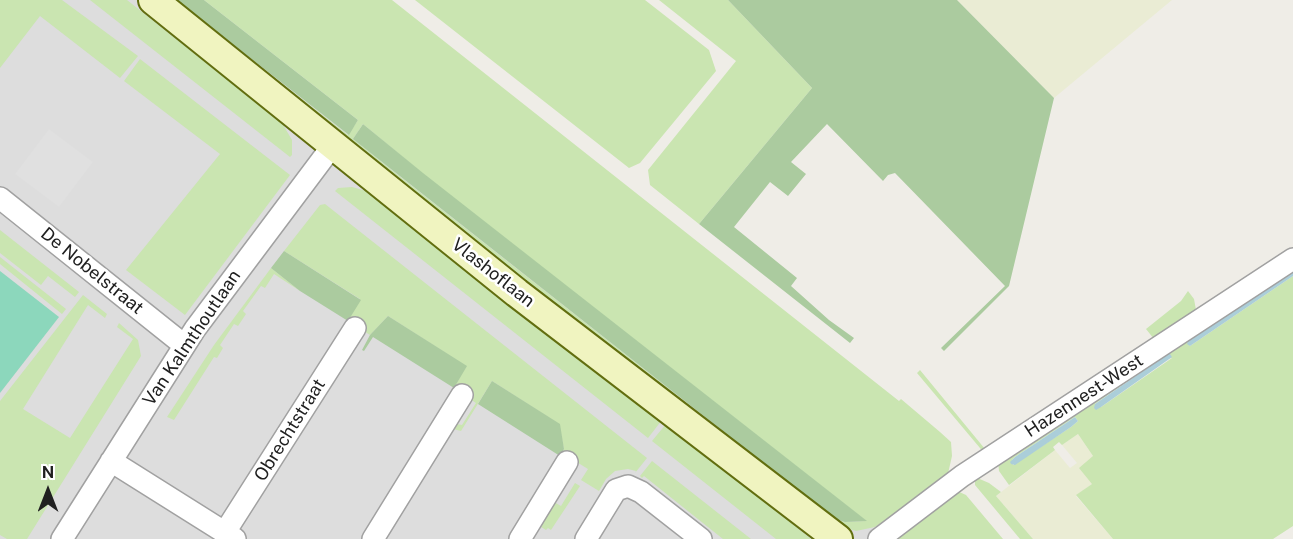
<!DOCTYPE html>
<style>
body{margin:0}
#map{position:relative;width:1293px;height:539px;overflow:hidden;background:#efede7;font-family:"Public Sans",sans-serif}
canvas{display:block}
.north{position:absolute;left:18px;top:461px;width:60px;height:60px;-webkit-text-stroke:4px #fff;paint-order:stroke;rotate:0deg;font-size:16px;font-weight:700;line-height:24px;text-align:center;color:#202020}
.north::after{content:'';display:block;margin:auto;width:21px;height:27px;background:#202020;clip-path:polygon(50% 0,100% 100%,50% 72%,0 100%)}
</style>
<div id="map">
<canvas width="1293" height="539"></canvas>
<div class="north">N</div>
</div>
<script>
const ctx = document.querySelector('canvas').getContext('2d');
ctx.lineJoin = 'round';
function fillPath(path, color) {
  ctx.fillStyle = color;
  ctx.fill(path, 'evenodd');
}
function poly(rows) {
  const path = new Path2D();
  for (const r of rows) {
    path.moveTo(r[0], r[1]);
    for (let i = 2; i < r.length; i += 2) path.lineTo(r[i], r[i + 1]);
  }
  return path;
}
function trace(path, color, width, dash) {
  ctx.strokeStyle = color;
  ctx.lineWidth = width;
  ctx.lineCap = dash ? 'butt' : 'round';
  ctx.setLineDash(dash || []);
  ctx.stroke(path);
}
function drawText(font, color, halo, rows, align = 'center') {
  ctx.font = font + ' "Public Sans",sans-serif';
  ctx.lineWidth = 5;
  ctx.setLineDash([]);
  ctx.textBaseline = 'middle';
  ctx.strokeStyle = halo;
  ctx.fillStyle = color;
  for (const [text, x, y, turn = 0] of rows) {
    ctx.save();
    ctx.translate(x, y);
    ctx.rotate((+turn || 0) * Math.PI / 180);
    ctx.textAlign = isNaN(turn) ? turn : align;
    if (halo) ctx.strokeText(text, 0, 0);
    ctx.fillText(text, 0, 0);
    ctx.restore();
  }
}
fillPath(poly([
 [0,0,197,0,682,391,890,539,0,539]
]), '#ddd');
fillPath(poly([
 [957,0,1172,0,1054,98],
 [1078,434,1093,456,1092,484,1076,496,1113,539,1033,539,996,496,1055,450,1070,468,1077,463,1062,445]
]), '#eaecd4');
fillPath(poly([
 [0,0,62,0,138,56,120,78,40,16,0,68],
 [90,0,127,0,282,123,292,140,292,155,290,157],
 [169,0,176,0,348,135,358,120,204,0,392,0,899,401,901,399,940,432,951,442,952,456,947,478,875,527,856,531,837,525],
 [363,124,423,174,866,521,845,522,833,518,398,175,353,139],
 [415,0,645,0,709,50,716,71,640,163,629,168],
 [659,0,728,0,812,88,699,224,650,185,648,170,736,61],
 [140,59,290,175,185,315,126,270,220,154,124,81],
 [352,187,366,191,378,198,662,420,648,438,335,191,338,188],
 [325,204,647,458,635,473,636,471,628,469,615,471,606,479,599,491,581,480,588,469,562,453,564,449,559,424,492,381,461,431,453,429,457,424,462,425,476,403,454,388,466,366,388,316,370,335,348,321,360,299,284,251,320,205],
 [0,230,79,292,75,297,48,276,41,285,0,253],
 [0,257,66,309,62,314,0,264],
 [271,268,300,291,274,274,265,288,261,286,243,311,246,314,238,326,234,324,220,345,223,348,217,358,214,357,174,420,167,417,214,345],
 [1293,276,1293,526,1273,539,1113,539,1076,495,1092,484,1079,468,1093,456,1078,434,1062,445,1059,442,1053,447,1055,450,1009,485,999,471,998,460,1227,314,1188,341,1190,346],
 [1172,358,1101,407,1095,404,1157,361],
 [1075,417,1078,421,1071,427,1013,465,1012,460,1015,457],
 [1188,291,1194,299,1196,310,1154,339,1146,329,1181,301],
 [83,295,107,314,105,318,88,305,23,409,70,438,133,339,117,327,119,323,138,340,141,356,27,539,7,539,0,535,0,401],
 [920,370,985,449,1088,380,1088,385,985,454,917,373],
 [666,424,741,482,811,539,776,539,652,441],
 [652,461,751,539,723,539,644,476,642,478,640,476],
 [975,477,989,483,1001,492,996,496,1033,539,1020,539,975,485],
 [575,483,580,486,551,530,548,528,546,530,541,527,542,525,539,523,554,502,561,506],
 [957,491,966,495,1003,539,899,539,901,533]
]), '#cae5b1');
fillPath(poly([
 [176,0,204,0,358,120,349,135],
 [728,0,957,0,1054,98,1009,286,944,351,941,348,1005,286,895,173,888,175,883,181,827,124,791,162,806,174,788,196,770,182,734,227,797,278,791,286,829,320,854,338,850,343,699,224,812,88],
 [363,124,423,173,867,521,845,522,833,518,353,139],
 [284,251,361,300,348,321,300,291,271,268],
 [388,316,467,366,454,388,373,337,364,351,362,350,370,335],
 [492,381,560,424,564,449,560,456,478,404]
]), '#abcb9f');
fillPath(poly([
 [0,271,59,317,0,393]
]), '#8cd7bc');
fillPath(poly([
 [49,129,93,162,59,207,15,174]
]), '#e0e0e0');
fillPath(poly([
 [1293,269,1293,276,1190,346,1187,344,1188,341],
 [1168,354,1170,354,1172,357,1101,407,1096,410,1094,408,1095,404],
 [1075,417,1078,421,1071,427,1015,465,1011,464,1010,462,1015,457]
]), '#abced9');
const street = poly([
 [0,198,184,345],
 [111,461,235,539],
 [225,532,355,328],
 [62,539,195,329,333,145],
 [373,539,462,395],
 [520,539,567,462],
 [586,539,616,490,628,486,641,492,701,539],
 [879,539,962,476,1293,259]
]);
const secondary = poly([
 [153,0,517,293,838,539]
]);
trace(street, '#a1a1a1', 24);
trace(secondary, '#626e0f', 32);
trace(street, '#fff', 21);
trace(secondary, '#f0f4c0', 28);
drawText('18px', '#202020', '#fff', [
 ["De Nobelstraat",92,271,39],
 ["Vlashoflaan",493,273,38],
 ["Van Kalmthoutlaan",192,338,-56],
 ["Hazennest-West",1084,396,-33],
 ["Obrechtstraat",290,430,-58]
]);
</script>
